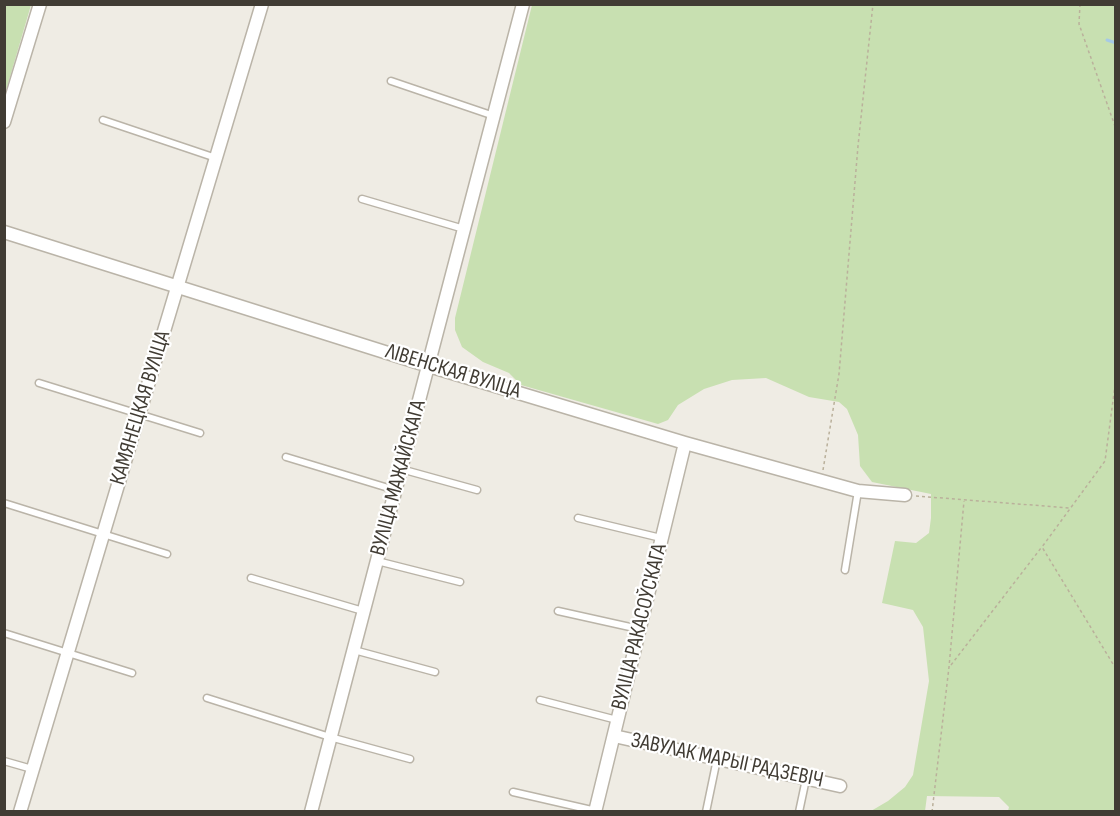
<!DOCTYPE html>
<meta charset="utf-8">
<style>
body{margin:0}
#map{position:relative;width:1120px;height:816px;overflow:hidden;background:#efece4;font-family:"Sofia Sans Condensed",sans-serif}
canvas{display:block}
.frame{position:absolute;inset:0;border:6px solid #413c34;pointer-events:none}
</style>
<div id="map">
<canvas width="1120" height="816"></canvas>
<div class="frame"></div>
</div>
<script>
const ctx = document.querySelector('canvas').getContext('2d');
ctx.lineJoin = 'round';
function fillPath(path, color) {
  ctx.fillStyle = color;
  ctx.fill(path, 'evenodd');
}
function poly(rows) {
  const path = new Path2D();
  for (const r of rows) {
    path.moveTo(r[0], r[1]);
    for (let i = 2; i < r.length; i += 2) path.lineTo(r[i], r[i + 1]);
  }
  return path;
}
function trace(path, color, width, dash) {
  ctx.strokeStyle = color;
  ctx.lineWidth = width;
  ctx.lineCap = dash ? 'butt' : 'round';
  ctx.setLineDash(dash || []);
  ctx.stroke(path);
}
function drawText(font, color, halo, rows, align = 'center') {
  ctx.font = font + ' "Sofia Sans Condensed",sans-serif';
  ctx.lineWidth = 4.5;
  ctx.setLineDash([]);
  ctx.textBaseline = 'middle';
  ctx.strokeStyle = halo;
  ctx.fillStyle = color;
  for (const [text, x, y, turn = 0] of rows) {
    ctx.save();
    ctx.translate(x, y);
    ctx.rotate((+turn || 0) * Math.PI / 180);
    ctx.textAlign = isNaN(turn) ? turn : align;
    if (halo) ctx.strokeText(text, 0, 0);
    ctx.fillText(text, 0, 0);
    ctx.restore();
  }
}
fillPath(poly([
 [5,4,31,5,5,94,4,5],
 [532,5,1115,5,1115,811,1008,811,1009,807,999,797,927,796,925,811,871,811,888,801,905,787,913,775,929,681,923,627,913,610,882,603,895,541,916,543,929,533,931,518,931,494,872,482,860,466,858,435,847,409,839,402,809,397,766,378,732,380,704,389,678,405,668,420,658,424,521,385,509,373,483,362,462,347,455,330,455,318]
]), '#c8e0b1');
trace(poly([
 [1107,40,1116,43]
]), '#a6c9e6', 3);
const service = poly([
 [391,81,494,116],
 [103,120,216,158],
 [362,199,464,229],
 [39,383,200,433],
 [286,457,395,490],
 [401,469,477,490],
 [4,503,167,554],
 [578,518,661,538],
 [377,561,460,582],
 [845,570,858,491],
 [251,578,363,611],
 [558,611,639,629],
 [4,633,132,673],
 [354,650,435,672],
 [207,698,330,737,410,759],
 [540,700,617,720],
 [4,761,32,769],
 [513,792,596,811],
 [706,812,717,759],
 [799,812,806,779]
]);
const minor = poly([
 [4,122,40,4],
 [4,232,429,366,685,443,858,491,905,495],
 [614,736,840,786],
 [20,812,262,4],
 [311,812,523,4],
 [595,812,685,443]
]);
trace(service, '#bab4a8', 9);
trace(minor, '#bab4a8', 15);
trace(poly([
 [1080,4,1079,24,1116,129],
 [1116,378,1105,461,1042,547,1116,669],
 [823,470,839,374,858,146,873,4],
 [916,496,1070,508],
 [951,665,1041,548],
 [932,812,949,667,964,501]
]), '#bab09b', 1.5, [3, 3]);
trace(service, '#fff', 6);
trace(minor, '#fff', 12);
drawText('22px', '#413c34', '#fff', [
 ["ЛІВЕНСКАЯ ВУЛІЦА",453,372,17],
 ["КАМЯНЕЦКАЯ ВУЛІЦА",141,408,-73],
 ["ВУЛІЦА МАЖАЙСКАГА",399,478,-75],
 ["ВУЛІЦА РАКАСОЎСКАГА",640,627,-76],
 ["ЗАВУЛАК МАРЫІ РАДЗЕВІЧ",727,761,12]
]);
</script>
